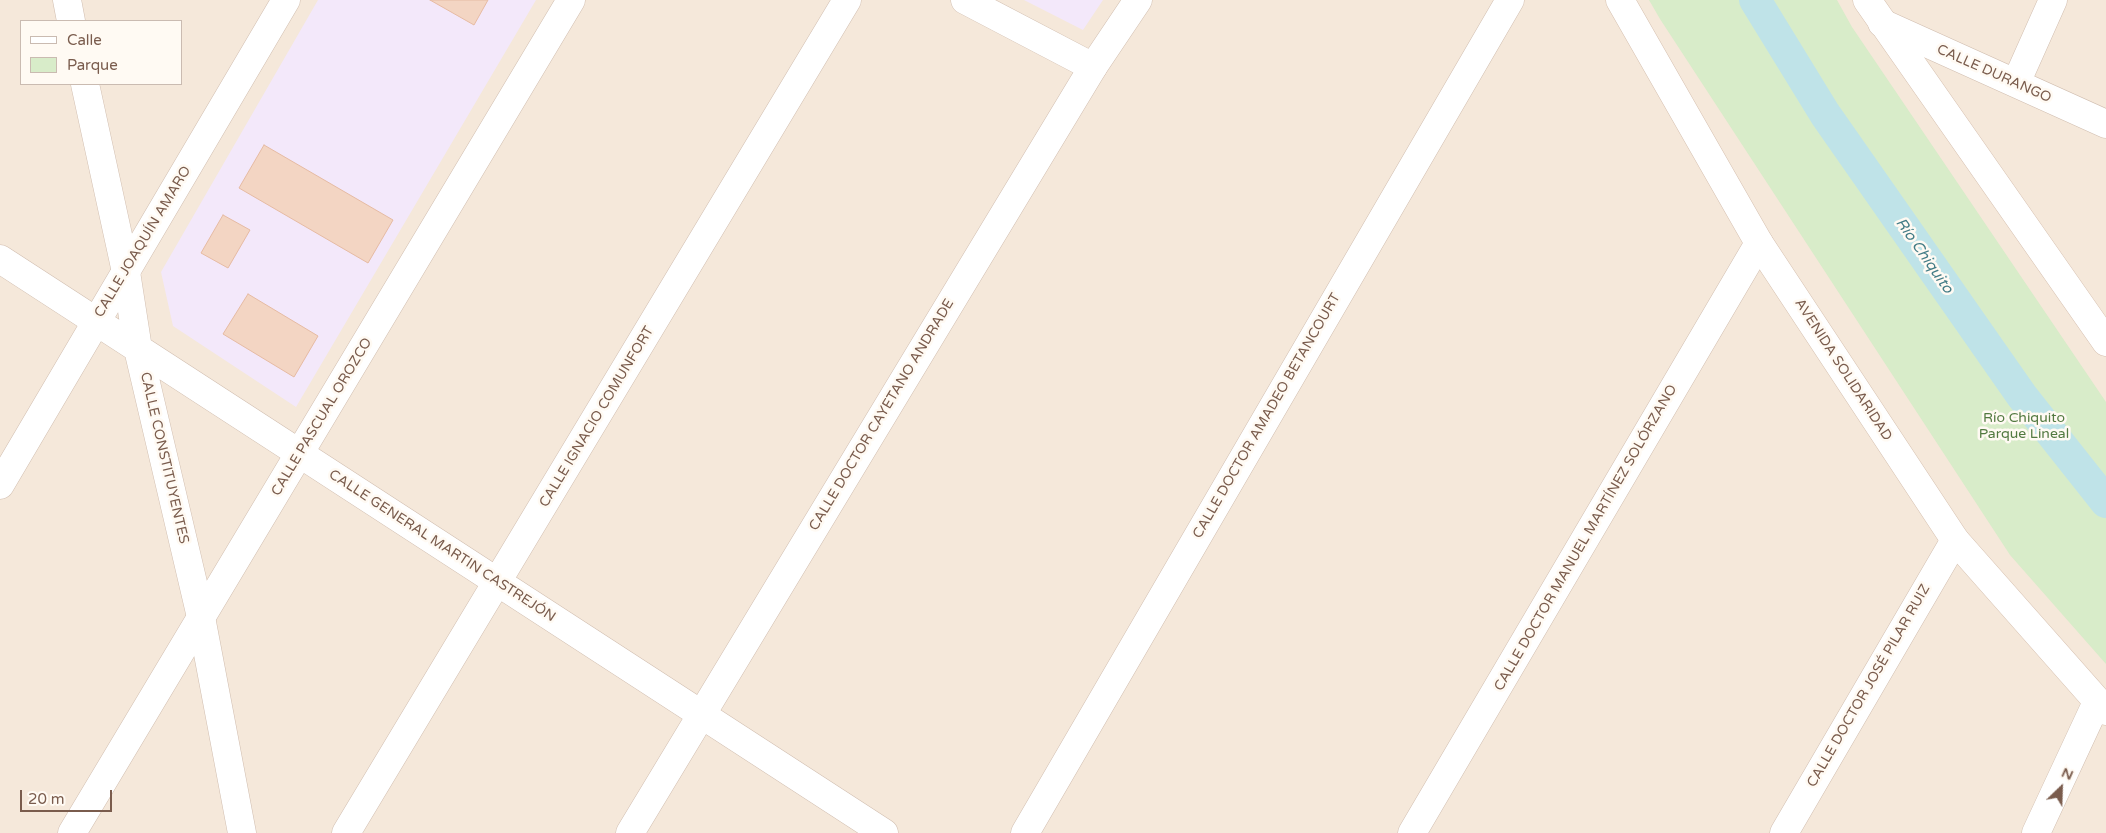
<!DOCTYPE html>
<meta charset="utf-8">
<style>
body{margin:0}
#map{position:relative;width:2106px;height:833px;overflow:hidden;background:#fdf6ec;font-family:"Varela Round",sans-serif}
canvas{display:block}
.legend{position:absolute;left:20px;top:20px;width:162px;height:65px;box-sizing:border-box;background:#fffaf3;border:1px solid #cabbb1;margin:0;padding:6px 9px;list-style:none;font-size:15px;color:#7a5c4d}
.legend li{display:flex;align-items:center;gap:10px;height:25px}
.legend b{width:25px;border:1px solid #cabbb1}
.north{position:absolute;left:2036px;top:763px;width:50px;height:50px;-webkit-text-stroke:4px #fffaf3;paint-order:stroke;rotate:24deg;font-size:14px;font-weight:700;line-height:20px;text-align:center;color:#7a5c4d}
.north::after{content:'';display:block;margin:auto;width:18px;height:22px;background:#7a5c4d;clip-path:polygon(50% 0,100% 100%,50% 72%,0 100%)}
.scale{position:absolute;left:20px;top:790px;width:92px;height:22px;box-sizing:border-box;border:2px solid #7a5c4d;border-top:0;padding-left:6px;font-size:15px;line-height:18px;white-space:nowrap;color:#7a5c4d;-webkit-text-stroke:4px #fffaf3;paint-order:stroke}
</style>
<div id="map">
<canvas width="2106" height="833"></canvas>
<ul class="legend">
<li><b style="height:6px;background:#fff"></b>Calle</li>
<li><b style="height:14px;background:#d8ecc9"></b>Parque</li>
</ul>
<div class="north">N</div>
<div class="scale">20 m</div>
</div>
<script>
const ctx = document.querySelector('canvas').getContext('2d');
ctx.lineJoin = 'round';
function fillPath(path, color) {
  ctx.fillStyle = color;
  ctx.fill(path, 'evenodd');
}
function poly(rows) {
  const path = new Path2D();
  for (const r of rows) {
    path.moveTo(r[0], r[1]);
    for (let i = 2; i < r.length; i += 2) path.lineTo(r[i], r[i + 1]);
  }
  return path;
}
function trace(path, color, width, dash) {
  ctx.strokeStyle = color;
  ctx.lineWidth = width;
  ctx.lineCap = dash ? 'butt' : 'round';
  ctx.setLineDash(dash || []);
  ctx.stroke(path);
}
function drawText(font, color, halo, rows, align = 'center') {
  ctx.font = font + ' "Varela Round",sans-serif';
  ctx.lineWidth = 5;
  ctx.setLineDash([]);
  ctx.textBaseline = 'middle';
  ctx.strokeStyle = halo;
  ctx.fillStyle = color;
  for (const [text, x, y, turn = 0] of rows) {
    ctx.save();
    ctx.translate(x, y);
    ctx.rotate((+turn || 0) * Math.PI / 180);
    ctx.textAlign = isNaN(turn) ? turn : align;
    if (halo) ctx.strokeText(text, 0, 0);
    ctx.fillText(text, 0, 0);
    ctx.restore();
  }
}
fillPath(poly([
 [0,0,2106,0,2106,833,0,833],
 [21,21,181,21,181,84,21,84]
]), '#f5e8da');
fillPath(poly([
 [318,0,536,0,296,407,173,326,161,272],
 [1024,0,1103,0,1083,30]
]), '#f3e8fa');
fillPath(poly([
 [1649,0,1837,0,1852,27,2106,402,2106,664,2010,555,1660,19]
]), '#d8ecc9');
trace(poly([
 [1755,0,1825,114,2022,396,2106,502]
]), '#bfe3e8', 32);
const building = poly([
 [430,0,488,0,474,25,430,0],
 [264,145,393,220,368,263,239,188,264,145],
 [223,215,250,230,228,268,201,253,223,215],
 [248,294,318,336,294,377,223,334,248,294]
]);
fillPath(building, '#f3d5c3');
trace(building, '#e6bba3', 1);
const minor = poly([
 [965,0,1093,67],
 [1882,23,2106,124],
 [2016,83,2053,0],
 [0,485,286,0],
 [72,833,571,0],
 [346,833,847,0],
 [1025,833,1510,0],
 [1412,833,1759,243],
 [1784,833,1955,540],
 [2036,833,2097,702]
]);
const tertiary = poly([
 [67,0,71,21],
 [85,84,126,272,138,349,201,617,242,833],
 [0,259,884,833],
 [630,833,1093,67,1138,0]
]);
const secondary = poly([
 [1620,0,1759,243,1955,540,2106,711],
 [1867,0,2106,342]
]);
trace(minor, '#d1beb0', 29);
trace(tertiary, '#d1beb0', 29);
trace(secondary, '#d6c0b0', 29);
trace(minor, '#fff', 28);
trace(tertiary, '#fff', 28);
trace(secondary, '#fff', 28);
drawText('14px', '#7a5c4d', '#fffaf3', [
 ["CALLE DURANGO",1994,74,24],
 ["CALLE JOAQUÍN AMARO",143,242,-59],
 ["AVENIDA SOLIDARIDAD",1843,370,57],
 ["CALLE DOCTOR CAYETANO ANDRADE",882,415,-59],
 ["CALLE DOCTOR AMADEO BETANCOURT",1267,416,-60],
 ["CALLE PASCUAL OROZCO",322,417,-59],
 ["CALLE IGNACIO COMUNFORT",597,417,-59],
 ["CALLE CONSTITUYENTES",164,458,77],
 ["CALLE DOCTOR MANUEL MARTÍNEZ SOLÓRZANO",1586,538,-60],
 ["CALLE GENERAL MARTIN CASTREJÓN",442,546,33],
 ["CALLE DOCTOR JOSÉ PILAR RUIZ",1869,686,-60]
]);
drawText('14px', '#537a41', '#fffaf3', [
 ["Río Chiquito",2024,418],
 ["Parque Lineal",2024,434]
]);
drawText('italic 15px', '#437c86', '#fffaf3', [
 ["Río Chiquito",1924,256,55]
]);
</script>
